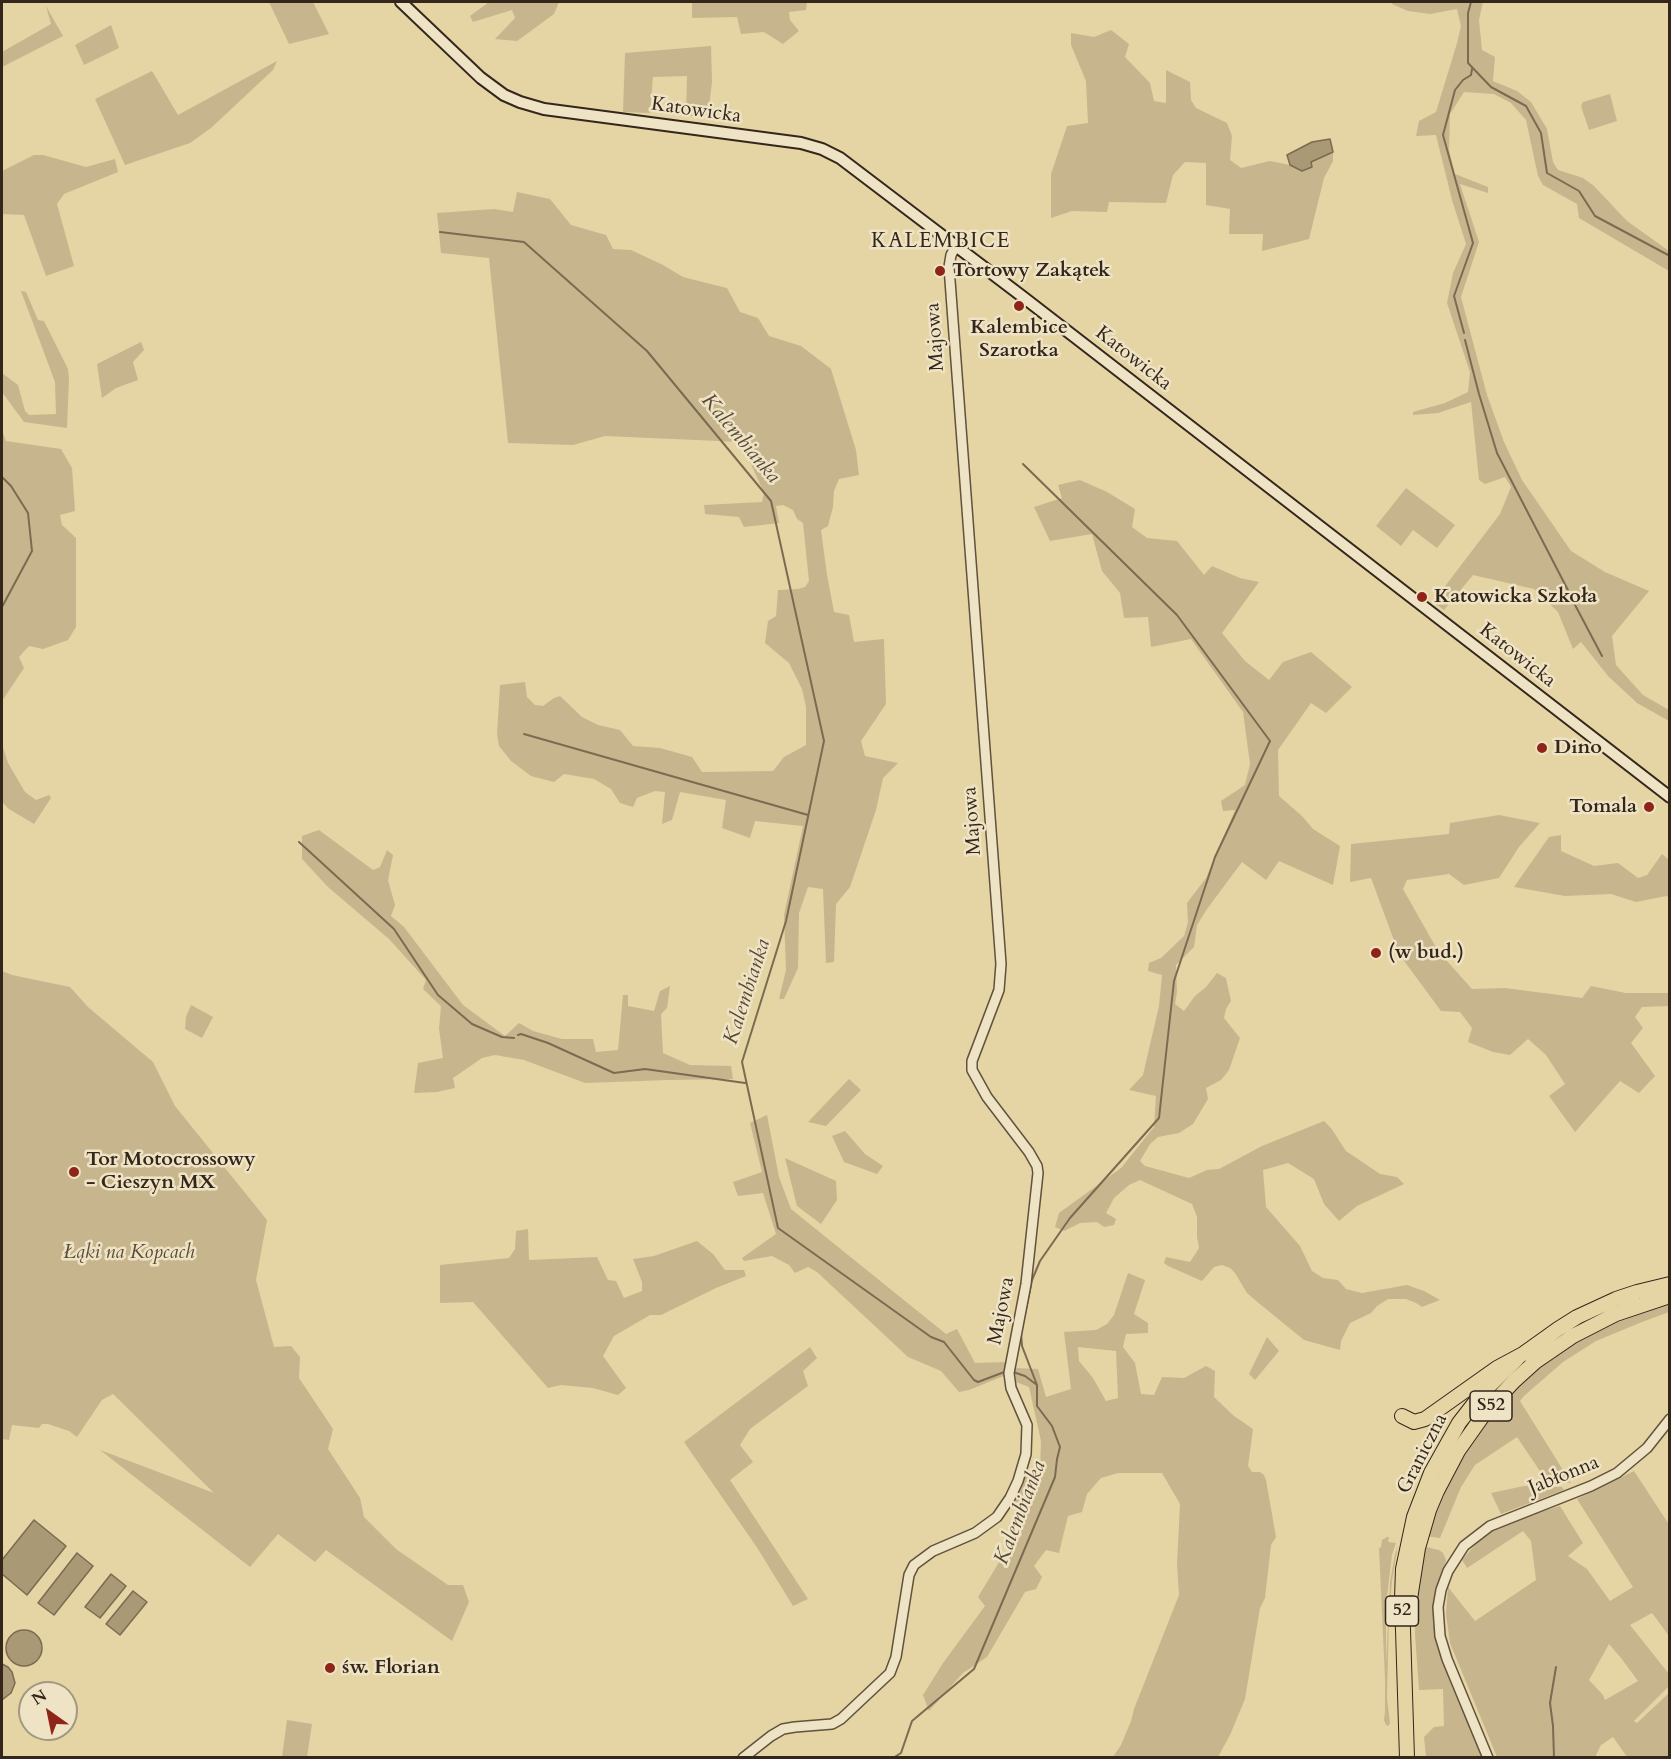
<!DOCTYPE html>
<meta charset="utf-8">
<style>
body{margin:0}
#map{position:relative;width:1671px;height:1759px;overflow:hidden;background:#e5d4a4;font-family:Cardo,serif}
canvas{display:block}
.frame{position:absolute;inset:0;border:3px solid #34261b;pointer-events:none}
.north{position:absolute;left:18px;top:1681px;width:60px;height:60px;box-sizing:border-box;background:#eee3c4;border:2px solid #a49780;border-radius:50%;rotate:327deg;font-size:16px;font-weight:700;line-height:24px;text-align:center;color:#34261b}
.north::after{content:'';display:block;margin:auto;width:21px;height:27px;background:#8f2418;clip-path:polygon(50% 0,100% 100%,50% 72%,0 100%)}
</style>
<div id="map">
<canvas width="1671" height="1759"></canvas>
<div class="frame"></div>
<div class="north">N</div>
</div>
<script>
const ctx = document.querySelector('canvas').getContext('2d');
ctx.lineJoin = 'round';
function fillPath(path, color) {
  ctx.fillStyle = color;
  ctx.fill(path, 'evenodd');
}
function poly(rows) {
  const path = new Path2D();
  for (const r of rows) {
    if (r.length === 3) {
      path.moveTo(r[0] + r[2], r[1]);
      path.arc(r[0], r[1], r[2], 0, 2 * Math.PI);
      continue;
    }
    path.moveTo(r[0], r[1]);
    for (let i = 2; i < r.length; i += 2) path.lineTo(r[i], r[i + 1]);
  }
  return path;
}
function trace(path, color, width, dash) {
  ctx.strokeStyle = color;
  ctx.lineWidth = width;
  ctx.lineCap = dash ? 'butt' : 'round';
  ctx.setLineDash(dash || []);
  ctx.stroke(path);
}
function drawText(font, color, halo, rows, align = 'center') {
  ctx.font = font + ' Cardo,serif';
  ctx.lineWidth = 5;
  ctx.setLineDash([]);
  ctx.textBaseline = 'middle';
  ctx.strokeStyle = halo;
  ctx.fillStyle = color;
  for (const [text, x, y, turn = 0] of rows) {
    ctx.save();
    ctx.translate(x, y);
    ctx.rotate((+turn || 0) * Math.PI / 180);
    ctx.textAlign = isNaN(turn) ? turn : align;
    if (halo) ctx.strokeText(text, 0, 0);
    ctx.fillText(text, 0, 0);
    ctx.restore();
  }
}
fillPath(poly([
 [269,2,313,2,329,34,289,44],
 [489,2,559,2,554,14,517,41,495,39,515,18,512,10,473,22,470,16],
 [692,2,807,2,806,10,789,12,790,20,799,31,783,44,764,32,741,34,737,17,692,18],
 [1393,2,1483,2,1479,20,1482,50,1495,57,1493,81,1517,91,1531,102,1547,129,1553,162,1558,170,1583,178,1594,186,1627,221,1669,251,1669,271,1579,218,1577,204,1543,185,1538,176,1526,120,1511,103,1494,94,1464,92,1450,114,1449,150,1455,174,1488,187,1488,193,1460,184,1479,242,1461,297,1487,395,1504,442,1522,480,1571,551,1605,572,1649,591,1612,636,1616,665,1643,695,1669,710,1669,721,1637,703,1608,676,1581,642,1573,649,1558,612,1534,589,1473,575,1444,610,1433,602,1500,514,1511,487,1505,477,1485,484,1479,480,1471,402,1438,413,1413,415,1413,412,1445,403,1468,392,1470,372,1447,303,1453,273,1466,244,1452,200,1436,135,1416,136,1419,121,1436,112,1457,43,1461,26,1457,9,1430,14,1408,11,1392,4],
 [46,6,63,36,2,67,2,52,51,24],
 [111,25,119,48,84,65,75,45],
 [1111,30,1129,44,1125,57,1150,83,1154,101,1166,103,1166,70,1190,82,1191,100,1196,108,1227,123,1232,136,1230,160,1241,168,1270,161,1290,165,1302,171,1311,162,1333,152,1333,161,1324,178,1309,239,1262,251,1263,234,1229,234,1230,209,1206,205,1206,163,1185,162,1173,175,1166,203,1109,202,1107,212,1072,211,1051,218,1051,174,1067,126,1088,123,1086,81,1071,45,1071,33,1094,37],
 [711,46,712,82,708,116,686,116,687,76,653,77,650,113,623,112,625,53],
 [277,61,273,70,211,128,190,143,125,165,95,99,152,71,178,115],
 [1610,94,1617,121,1589,130,1581,106,1583,102],
 [34,155,43,155,86,167,115,159,118,172,64,194,57,204,74,266,46,276,24,215,2,214,2,171],
 [517,192,550,199,571,225,606,235,613,249,631,250,663,265,683,277,727,288,740,312,758,318,769,336,801,346,831,369,856,450,859,475,839,479,834,491,833,507,828,526,821,530,827,575,834,612,849,615,854,642,884,639,886,704,861,741,865,756,898,763,883,778,876,810,850,887,836,904,834,962,826,963,823,889,808,887,799,913,798,968,784,999,779,999,786,970,784,915,803,826,755,821,750,838,722,828,726,800,680,792,672,820,662,824,665,792,655,791,637,798,633,807,620,803,611,789,594,779,564,774,554,782,531,776,511,761,499,746,497,734,500,685,525,682,527,697,535,705,543,706,554,698,560,696,582,717,598,725,620,730,633,746,660,748,692,757,702,772,773,771,784,757,806,745,806,707,802,689,789,663,765,643,768,621,776,616,778,590,798,589,805,587,809,581,803,523,797,519,793,510,783,505,776,506,779,523,744,527,739,517,705,514,704,505,762,502,764,493,741,442,605,436,573,445,508,443,489,258,441,253,437,213,494,209,513,212],
 [21,291,26,292,38,320,44,321,68,369,69,378,67,428,24,422,2,392,2,373,18,385,25,411,29,415,56,414,55,382],
 [141,342,144,350,133,362,138,380,116,388,102,398,97,364],
 [2,430,6,441,61,449,72,468,75,511,60,515,62,525,76,538,76,627,68,640,43,649,29,646,19,657,24,668,2,701,2,732],
 [1080,480,1107,492,1135,509,1132,527,1147,538,1177,541,1204,575,1212,566,1240,578,1259,582,1222,633,1245,661,1269,680,1283,662,1311,652,1352,687,1326,713,1311,703,1278,750,1279,796,1302,816,1313,829,1340,846,1333,885,1279,861,1266,880,1242,862,1207,909,1197,925,1194,947,1176,965,1177,992,1175,1004,1184,1011,1195,996,1206,987,1217,973,1226,978,1231,1001,1226,1009,1224,1018,1240,1038,1229,1070,1221,1080,1206,1088,1208,1099,1193,1124,1179,1133,1158,1137,1150,1144,1140,1161,1145,1166,1189,1178,1207,1170,1219,1169,1262,1146,1324,1121,1331,1128,1346,1151,1380,1174,1397,1177,1404,1184,1357,1206,1339,1221,1324,1204,1314,1179,1288,1163,1263,1170,1266,1207,1300,1246,1312,1271,1323,1278,1338,1280,1346,1289,1362,1293,1407,1285,1424,1291,1440,1300,1422,1307,1416,1303,1406,1299,1388,1299,1377,1306,1371,1313,1350,1323,1341,1341,1340,1350,1304,1340,1255,1300,1247,1293,1235,1273,1230,1268,1222,1265,1214,1267,1202,1281,1168,1266,1164,1263,1166,1257,1190,1262,1199,1248,1197,1237,1197,1217,1192,1204,1140,1180,1129,1185,1114,1198,1106,1213,1116,1219,1114,1225,1104,1227,1097,1222,1080,1223,1064,1231,1055,1227,1059,1213,1121,1168,1154,1127,1156,1096,1129,1090,1143,1075,1159,1006,1162,975,1148,971,1149,963,1161,958,1184,936,1188,922,1187,903,1206,878,1235,810,1223,811,1221,801,1245,785,1250,764,1243,712,1191,639,1151,647,1148,617,1124,618,1120,593,1102,571,1092,534,1050,541,1034,507,1062,498,1058,485],
 [1406,488,1455,525,1437,548,1413,530,1401,546,1376,526],
 [2,744,8,763,25,792,36,800,49,795,51,798,34,824,9,809,2,802],
 [1499,815,1540,823,1519,847,1499,878,1464,885,1449,874,1407,880,1403,889,1438,951,1472,989,1505,988,1582,998,1591,986,1626,993,1669,993,1669,1006,1642,1007,1635,1017,1643,1028,1631,1043,1655,1076,1639,1093,1620,1081,1575,1132,1549,1096,1565,1084,1546,1055,1528,1039,1510,1055,1493,1052,1468,1042,1472,1028,1460,1012,1441,1011,1399,954,1371,878,1350,882,1351,844,1449,834,1450,823],
 [319,830,373,870,380,867,387,850,393,855,388,880,395,905,391,916,404,927,463,1005,505,1036,519,1023,533,1031,562,1039,593,1039,596,1052,618,1050,623,995,628,995,628,1006,654,1011,660,991,670,986,667,1008,661,1014,663,1053,690,1065,731,1066,733,1079,668,1080,585,1083,524,1060,495,1055,482,1058,453,1078,455,1088,437,1092,414,1093,418,1063,443,1058,439,1029,441,1006,423,989,426,980,389,939,328,887,302,859,302,836],
 [1561,835,1561,851,1594,866,1618,863,1638,878,1647,875,1662,854,1669,860,1669,897,1666,896,1636,902,1611,894,1565,896,1514,887,1549,837],
 [2,971,12,975,70,987,88,1007,153,1062,175,1106,267,1220,256,1280,274,1347,291,1346,300,1357,299,1378,333,1429,328,1449,360,1498,364,1517,396,1549,448,1585,463,1585,469,1602,452,1641,326,1550,315,1562,278,1534,250,1567,100,1450,214,1493,113,1394,102,1400,77,1437,69,1431,48,1424,42,1424,39,1428,12,1425,9,1440,2,1439],
 [191,1005,213,1017,202,1038,185,1029,186,1017],
 [849,1079,861,1090,826,1126,808,1122],
 [767,1115,779,1177,791,1209,946,1334,957,1329,975,1363,1006,1362,1006,1375,969,1390,959,1392,941,1371,908,1357,817,1272,808,1267,795,1273,789,1265,772,1256,744,1261,742,1258,776,1234,763,1193,738,1196,733,1182,762,1172,750,1123],
 [845,1131,865,1154,883,1166,877,1174,844,1162,832,1136],
 [785,1158,836,1181,837,1200,821,1224,797,1206],
 [528,1229,529,1260,597,1257,608,1280,616,1281,624,1298,642,1291,642,1282,633,1259,654,1256,697,1241,713,1254,725,1270,744,1270,746,1276,716,1288,661,1315,650,1315,614,1336,603,1356,626,1388,618,1395,593,1388,561,1385,548,1388,473,1302,440,1303,440,1265,509,1258,515,1249,516,1231],
 [1128,1273,1145,1280,1134,1314,1148,1323,1148,1333,1126,1334,1123,1347,1135,1363,1141,1394,1154,1395,1162,1377,1184,1378,1206,1366,1215,1371,1214,1397,1234,1416,1253,1429,1248,1466,1252,1472,1260,1472,1264,1475,1266,1480,1276,1537,1271,1545,1265,1598,1260,1608,1245,1699,1230,1735,1218,1757,1113,1757,1121,1745,1131,1721,1134,1709,1179,1595,1177,1564,1180,1504,1162,1473,1118,1473,1101,1478,1087,1494,1082,1512,1068,1516,1059,1553,1046,1550,1034,1566,1042,1577,1036,1589,1025,1592,987,1657,963,1673,929,1711,923,1695,943,1663,985,1606,978,1597,1001,1559,1022,1535,1014,1503,1026,1471,1040,1472,1041,1441,1029,1387,1016,1382,1015,1368,1038,1369,1046,1397,1071,1389,1064,1332,1096,1330,1107,1324,1114,1315],
 [1078,1347,1116,1351,1118,1398,1106,1401,1093,1378,1079,1361],
 [1669,1302,1669,1312,1642,1322,1596,1341,1563,1362,1524,1396,1520,1401,1571,1483,1546,1480,1517,1437,1475,1465,1461,1487,1440,1538,1425,1536,1445,1485,1475,1434,1518,1384,1550,1356,1602,1326],
 [1267,1337,1279,1351,1255,1380,1249,1374],
 [810,1347,817,1358,803,1371,808,1386,750,1429,740,1445,753,1462,730,1480,808,1599,793,1606,758,1549,684,1442],
 [1634,1471,1670,1526,1669,1636,1652,1613,1630,1625,1669,1674,1669,1686,1634,1721,1637,1723,1669,1693,1669,1757,1627,1757,1613,1737,1601,1745,1595,1757,1497,1757,1450,1643,1446,1614,1448,1587,1475,1621,1536,1580,1531,1541,1523,1531,1467,1568,1462,1560,1474,1546,1493,1531,1516,1519,1560,1506,1583,1543,1568,1556,1587,1569,1610,1601,1633,1587,1577,1499],
 [1609,1644,1621,1658,1638,1681,1605,1700,1603,1695,1589,1680],
 [1524,1486,1562,1487,1564,1490,1501,1514,1491,1493],
 [1387,1537,1389,1537,1388,1542,1396,1543,1392,1555,1386,1605,1386,1663,1390,1582,1395,1554,1398,1546,1392,1581,1389,1614,1387,1698,1390,1723,1388,1726,1386,1725,1384,1720,1385,1711,1385,1679,1379,1548,1381,1547,1382,1540],
 [1422,1546,1439,1550,1443,1553,1446,1560,1437,1594,1433,1619,1437,1642,1485,1757,1426,1757,1424,1737,1434,1727,1444,1726,1443,1689,1419,1690,1415,1634,1416,1592],
 [287,1720,312,1724,307,1757,282,1757]
]), '#c7b68d');
const water = poly([
 [1330,139,1333,152,1311,162,1312,167,1302,171,1290,165,1287,155,1312,142,1330,139],
 [34,1520,66,1546,27,1595,2,1574,2,1560,34,1520],
 [77,1553,93,1566,54,1615,38,1603,77,1553],
 [111,1574,126,1586,100,1618,85,1607,111,1574],
 [133,1591,147,1602,120,1635,106,1624,133,1591],
 [24,1648,18],
 [2,1664,8,1667,12,1672,15,1683,11,1693,2,1700,2,1664]
]);
fillPath(water, '#a99975');
trace(water, '#7a6b51', 1.5);
trace(poly([
 [1471,2,1468,13,1468,63,1491,87,1526,106,1541,133,1547,173,1579,191,1595,216,1670,256],
 [440,232,524,242,647,351,771,501,824,741,786,921,742,1062,778,1228,931,1337,944,1342,974,1380,978,1382,1007,1371],
 [1464,333,1454,296,1473,243,1443,135,1455,90,1463,80,1471,75,1472,69],
 [1465,340,1479,394,1497,453,1571,596],
 [1023,464,1177,615,1270,741,1215,857,1174,981,1159,1118,1070,1218,1040,1261,1032,1280,1025,1314],
 [2,477,11,486,28,513,32,551,2,607],
 [1574,603,1602,656],
 [524,734,808,815],
 [299,842,394,929,438,995,472,1024,502,1037,514,1038],
 [518,1035,521,1034,548,1043,614,1073,645,1069,745,1083],
 [1023,1323,1021,1333,1022,1346,1037,1385],
 [893,1758,901,1753,912,1721,974,1669,1055,1477,1057,1459,1060,1447,1052,1426,1037,1406,1037,1385,1025,1376,1013,1372],
 [1554,1758,1553,1726,1550,1703,1556,1667]
]), '#7a6b51', 2);
const tertiary = poly([
 [743,1758,771,1736,783,1729,795,1727,832,1724,841,1719,890,1673,896,1657,909,1575,914,1565,933,1551,975,1533,997,1517,1010,1498,1018,1481,1026,1454,1027,1425,1011,1388,1009,1373,1026,1284,1038,1173,1037,1166,1029,1152,987,1097,972,1070,972,1061,999,990,1001,964,949,267,951,255,956,246],
 [1488,1758,1447,1659,1440,1636,1438,1607,1441,1590,1448,1571,1464,1546,1490,1526,1591,1486,1617,1473,1647,1448,1670,1419]
]);
const secondary = poly([
 [401,2,481,78,504,95,520,102,544,109,801,143,822,149,840,158,1023,297,1670,797]
]);
const trunk = poly([
 [1407,1758,1402,1598,1403,1569,1414,1517,1431,1473,1459,1423,1483,1392,1517,1359]
]);
const motorway = poly([
 [1402,1416,1414,1422,1425,1419,1497,1368,1523,1354,1558,1329,1577,1317,1616,1299,1637,1292,1670,1284],
 [1410,1599,1418,1548,1429,1510,1437,1491,1458,1451,1487,1410,1514,1381,1535,1362,1573,1336,1616,1314,1670,1296]
]);
trace(tertiary, '#60523d', 12);
trace(secondary, '#34261b', 14);
trace(trunk, '#34261b', 16);
trace(motorway, '#34261b', 16);
trace(tertiary, '#eee3c4', 9);
trace(secondary, '#eee3c4', 10);
trace(trunk, '#e5d4a4', 14);
trace(motorway, '#e5d4a4', 14);
for (const [x, y, r, color] of [
 [940,271,6,"#8f2418"],
 [1019,306,6,"#8f2418"],
 [1422,597,6,"#8f2418"],
 [1542,748,6,"#8f2418"],
 [1649,807,6,"#8f2418"],
 [1376,953,6,"#8f2418"],
 [74,1172,6,"#8f2418"],
 [330,1668,6,"#8f2418"]
]) {
  const dot = new Path2D();
  dot.arc(x, y, r, 0, 2 * Math.PI);
  ctx.fillStyle = color;
  ctx.fill(dot);
  trace(dot, '#eee3c4', 2);
}
for (const [x, y, w] of [
 [1491,1406,42],
 [1402,1611,33]
]) {
  const box = new Path2D();
  box.roundRect(x - w / 2, y - 15, w, 30, 4.5);
  ctx.fillStyle = '#eee3c4';
  ctx.fill(box);
  trace(box, '#34261b', 1.5);
}
drawText('bold 18px', '#34261b', null, [
 ["S52",1491,1406],
 ["52",1402,1611]
]);
drawText('20px', '#34261b', '#eee3c4', [
 ["Katowicka",696,111,8],
 ["Majowa",936,337,-94],
 ["Katowicka",1133,359,38],
 ["Katowicka",1517,656,38],
 ["Majowa",973,821,-94],
 ["Majowa",1002,1311,-79],
 ["Graniczna",1423,1454,-63],
 ["Jabłonna",1564,1476,-22]
]);
drawText('bold 20px', '#34261b', '#eee3c4', [
 ["Tortowy Zakątek",952,271],
 ["Kalembice",1019,328,"center"],
 ["Szarotka",1019,351,"center"],
 ["Katowicka Szkoła",1434,597],
 ["Dino",1554,748],
 ["Tomala",1637,807,"right"],
 ["(w bud.)",1388,953],
 ["Tor Motocrossowy",86,1160],
 ["- Cieszyn MX",86,1183],
 ["św. Florian",342,1668]
], 'left');
drawText('italic 20px', '#594a38', '#eee3c4', [
 ["Łąki na Kopcach",129,1253]
]);
ctx.letterSpacing = '1.5px';
drawText('21px', '#34261b', '#eee3c4', [
 ["KALEMBICE",941,242]
]);
ctx.letterSpacing = '0px';
drawText('italic 21px', '#574836', '#eee3c4', [
 ["Kalembianka",740,439,50],
 ["Kalembianka",748,992,-72],
 ["Kalembianka",1021,1513,-69]
]);
</script>
